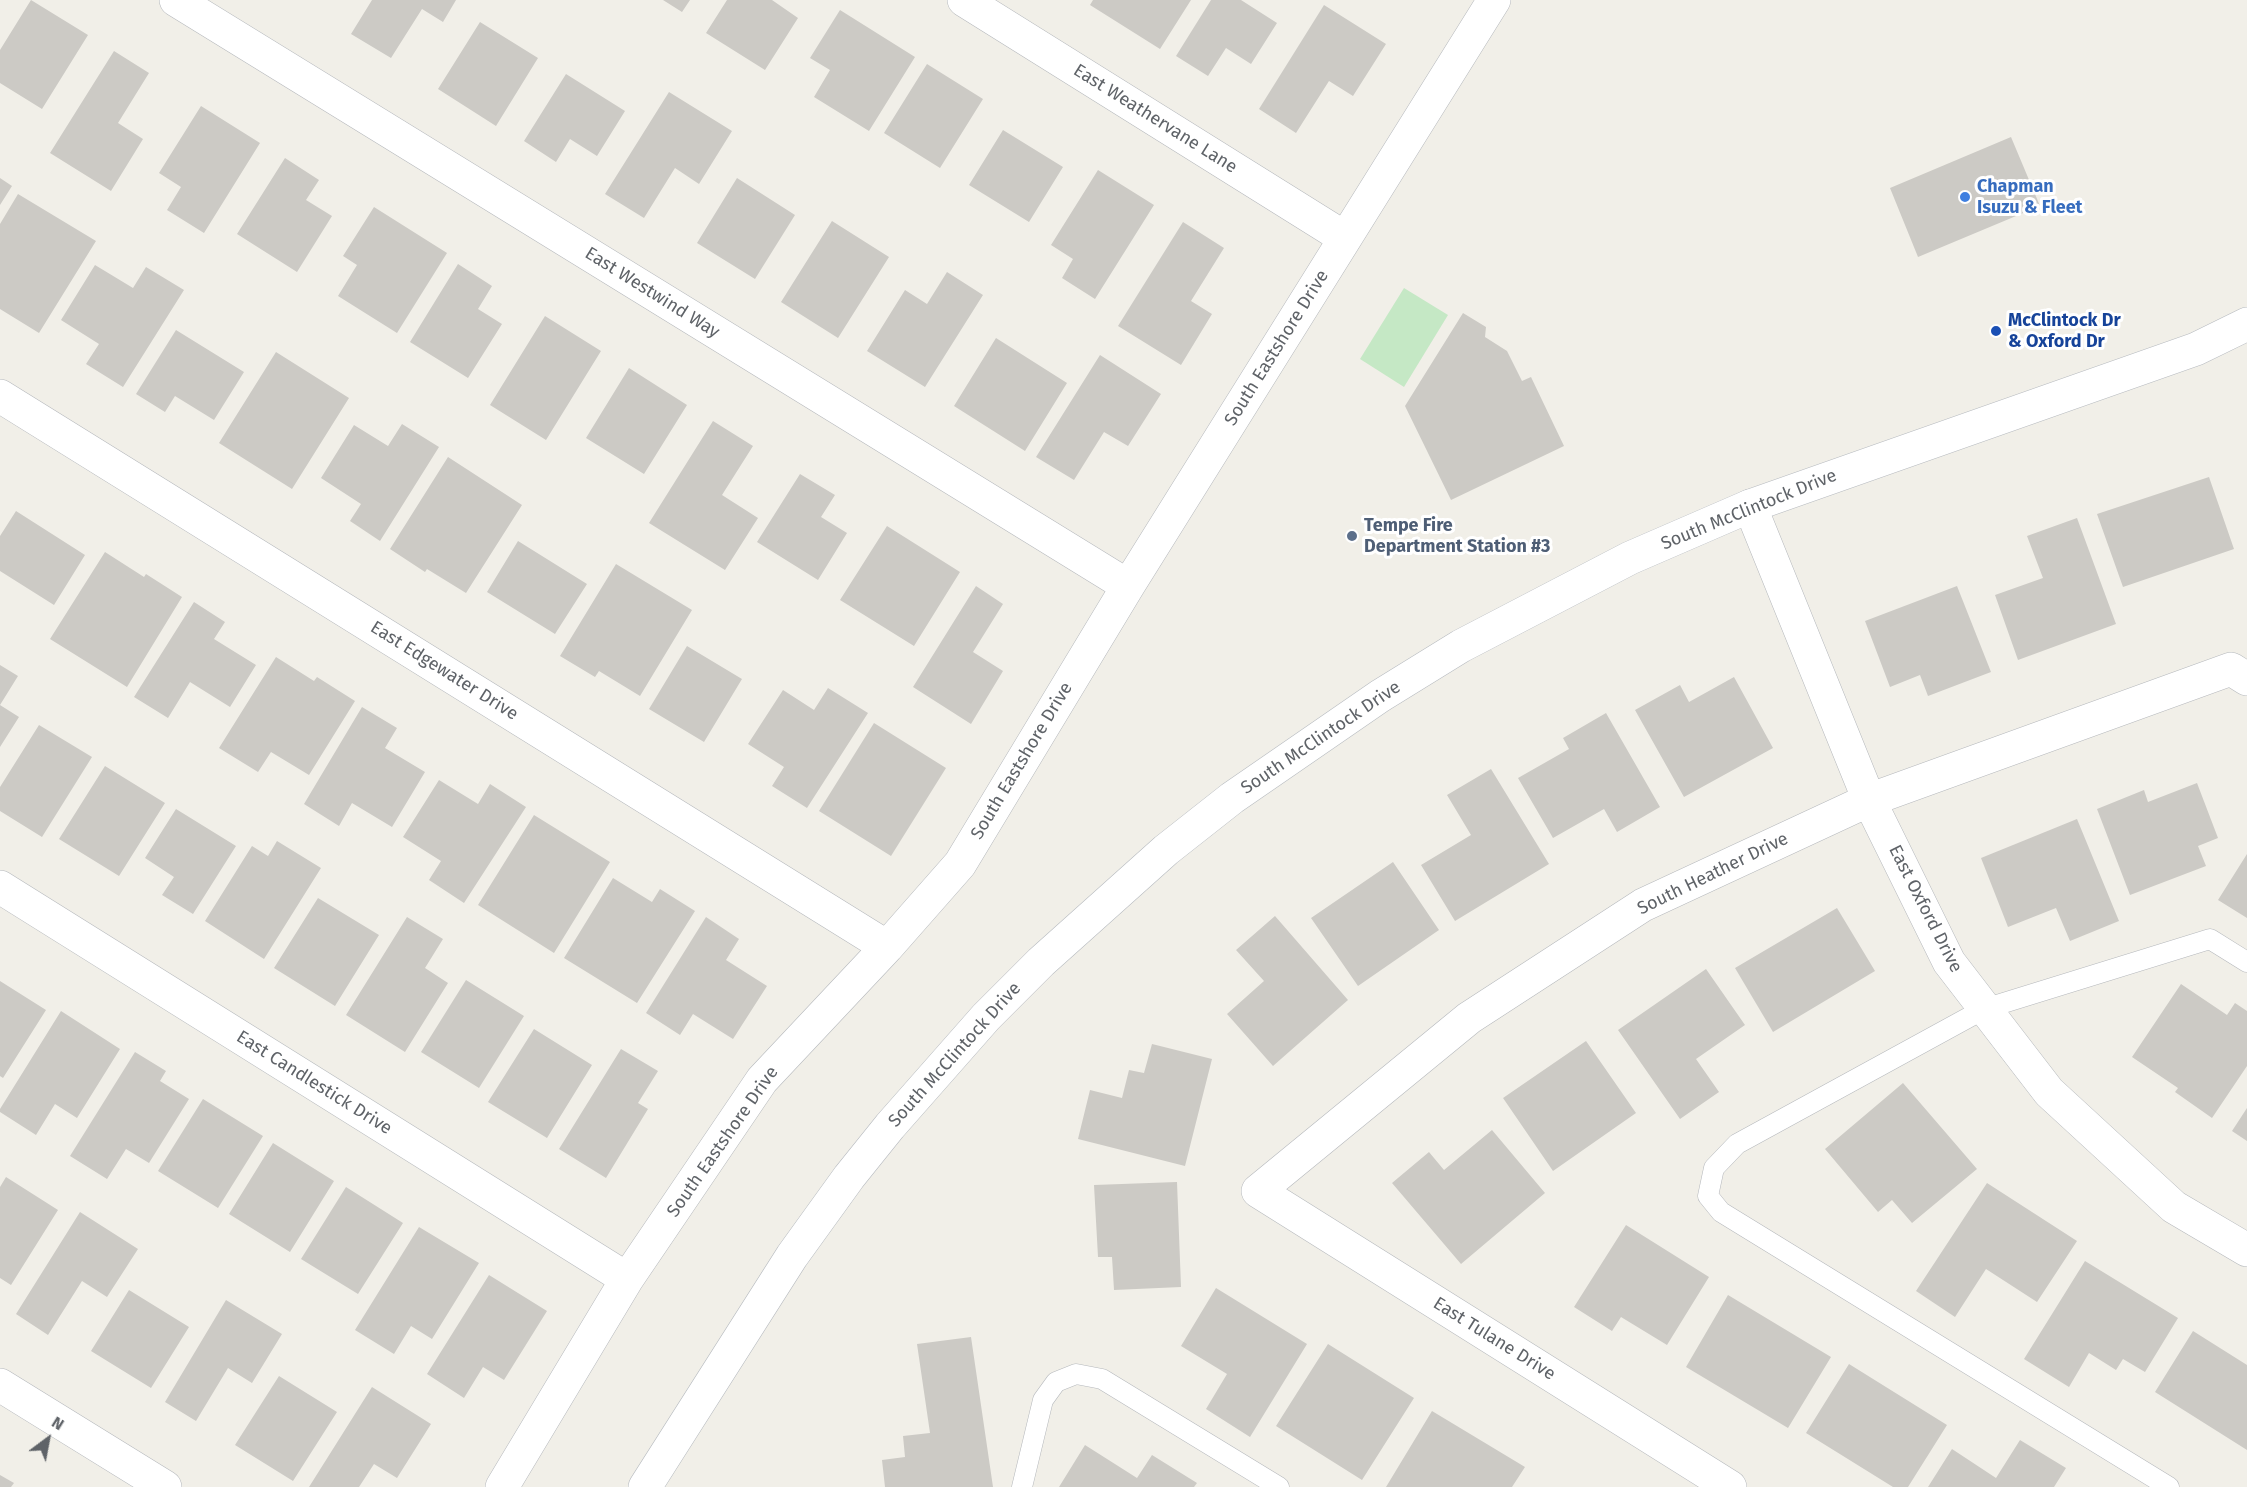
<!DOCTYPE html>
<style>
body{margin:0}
#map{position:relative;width:2247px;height:1487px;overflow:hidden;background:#f1efe8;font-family:"Fira Sans",sans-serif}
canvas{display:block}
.north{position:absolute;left:18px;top:1409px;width:60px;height:60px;-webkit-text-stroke:4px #fff;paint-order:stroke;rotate:32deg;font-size:16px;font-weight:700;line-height:24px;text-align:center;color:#5f6368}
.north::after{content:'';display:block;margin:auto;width:21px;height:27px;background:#5f6368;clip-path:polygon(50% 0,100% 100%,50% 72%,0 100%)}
</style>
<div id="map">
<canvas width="2247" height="1487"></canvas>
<div class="north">N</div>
</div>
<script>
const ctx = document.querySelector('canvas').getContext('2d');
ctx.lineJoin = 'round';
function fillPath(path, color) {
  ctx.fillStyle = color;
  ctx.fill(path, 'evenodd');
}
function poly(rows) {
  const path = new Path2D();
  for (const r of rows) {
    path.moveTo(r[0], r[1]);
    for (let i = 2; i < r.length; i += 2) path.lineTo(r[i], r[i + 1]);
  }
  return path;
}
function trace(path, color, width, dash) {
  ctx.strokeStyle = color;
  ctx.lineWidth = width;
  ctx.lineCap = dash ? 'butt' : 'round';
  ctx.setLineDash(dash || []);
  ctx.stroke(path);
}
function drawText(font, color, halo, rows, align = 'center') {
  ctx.font = font + ' "Fira Sans",sans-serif';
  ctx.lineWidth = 6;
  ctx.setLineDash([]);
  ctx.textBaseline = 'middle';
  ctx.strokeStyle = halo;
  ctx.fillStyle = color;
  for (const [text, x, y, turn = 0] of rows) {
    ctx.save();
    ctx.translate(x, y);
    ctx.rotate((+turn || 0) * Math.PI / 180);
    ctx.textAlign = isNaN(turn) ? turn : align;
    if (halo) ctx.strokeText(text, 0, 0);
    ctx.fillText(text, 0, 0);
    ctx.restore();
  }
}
fillPath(poly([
 [1404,288,1448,315,1404,387,1360,359]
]), '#c5e8c5');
fillPath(poly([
 [31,0,88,35,42,109,0,83,0,50],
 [372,0,456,0,443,22,422,9,391,58,351,34],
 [663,0,690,0,682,12],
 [727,0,772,0,798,18,765,70,706,33],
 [1093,0,1191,0,1160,49,1090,5],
 [1211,0,1241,0,1277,23,1251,64,1226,48,1208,76,1176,56],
 [1324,5,1386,44,1353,96,1329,81,1296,133,1259,109],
 [840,10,915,57,869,131,814,97,830,70,810,58],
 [480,22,538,58,496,126,438,89],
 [114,51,149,73,118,123,143,139,111,191,50,153],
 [927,64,983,99,940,168,884,133],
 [566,74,625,111,597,156,570,139,556,162,524,141],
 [669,92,732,131,699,184,675,168,644,218,605,194],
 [201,106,260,143,204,233,167,210,181,187,159,173],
 [1003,130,1063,167,1029,222,969,185],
 [2011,137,2040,206,1918,257,1890,188],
 [285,158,319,180,306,200,332,216,297,272,237,234],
 [1098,170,1154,205,1095,299,1062,278,1073,259,1051,245],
 [0,178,12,186,0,205],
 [737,178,795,215,755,279,697,243],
 [18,194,96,241,39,333,0,309,0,224],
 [374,207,447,253,397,333,338,296,357,265,343,256],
 [832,221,889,257,838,338,781,302],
 [1183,222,1224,248,1191,301,1212,314,1181,365,1118,326],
 [458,264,492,286,478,309,502,324,468,378,410,342],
 [95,265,133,288,146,267,184,290,123,387,86,364,99,344,61,320],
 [947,272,983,295,925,387,867,351,905,290,927,304],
 [1463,313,1486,327,1485,337,1507,351,1522,381,1531,377,1564,446,1451,500,1405,406],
 [545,316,601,351,546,440,490,405],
 [176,330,244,372,214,420,175,396,165,412,136,394],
 [996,338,1067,383,1025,451,954,406],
 [276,352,349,398,292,489,219,443],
 [1100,355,1161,394,1128,446,1104,432,1074,480,1036,457],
 [629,368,687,405,644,474,586,438],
 [713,421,753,446,722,495,758,518,725,570,649,523],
 [402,424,439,447,380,541,350,521,361,504,321,478,354,425,388,446],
 [448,457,522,505,466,593,427,569,425,572,390,549],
 [800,474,835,495,821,517,847,533,818,580,757,542],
 [2209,477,2234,549,2123,587,2097,514],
 [16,511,85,555,54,605,0,571,0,536],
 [2077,518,2116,624,2018,660,1995,595,2043,578,2027,536],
 [887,526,960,572,914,646,840,600],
 [518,541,587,584,555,634,487,592],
 [105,552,144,577,146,574,182,597,127,687,50,639],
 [616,564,692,610,640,696,599,671,595,677,560,656],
 [976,586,1003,604,973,652,1003,671,971,724,913,687],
 [1957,586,1991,672,1928,696,1920,675,1890,687,1865,621],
 [194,602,225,622,214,639,256,665,230,707,190,682,168,718,134,697],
 [687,646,742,679,704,742,649,709],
 [276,657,314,681,317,677,355,701,309,775,271,752,258,772,219,748],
 [0,665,18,676,0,705,19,717,0,747],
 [1734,677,1773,748,1684,797,1635,710,1680,685,1689,702],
 [828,688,868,713,807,808,772,786,784,767,748,744,783,690,814,710],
 [362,707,397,728,385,748,425,772,392,827,352,803,339,826,304,804],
 [1606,713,1660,807,1617,832,1604,809,1553,838,1518,778,1569,749,1563,738],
 [874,723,946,768,891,856,819,811],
 [39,725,92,757,42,837,0,811,0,787],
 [105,766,165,803,119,876,59,839],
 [1491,769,1549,864,1455,921,1421,865,1471,835,1447,795],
 [439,780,478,804,490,784,526,807,464,903,429,880,441,861,403,837],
 [2197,783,2218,838,2198,846,2206,866,2130,895,2097,809,2144,790,2148,802],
 [176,809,236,846,193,914,162,895,174,877,145,858],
 [534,815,610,862,554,953,478,905],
 [2077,819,2119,921,2070,941,2056,908,2008,927,1981,858],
 [277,841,321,868,264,959,205,921,252,846,268,856],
 [2247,854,2247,918,2218,900],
 [1393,862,1439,930,1358,986,1311,918],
 [613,878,652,902,660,889,695,911,637,1003,564,958],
 [318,898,379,935,335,1006,274,968],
 [1837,908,1875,971,1773,1032,1735,968],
 [1275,916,1348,1000,1273,1066,1227,1014,1264,981,1236,950],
 [407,917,443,939,425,968,448,983,405,1052,346,1015],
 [706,917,739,939,726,960,767,986,733,1039,693,1014,680,1035,646,1013],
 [1706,969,1745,1025,1696,1059,1719,1092,1680,1119,1618,1030],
 [466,980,524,1016,479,1088,421,1052],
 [0,981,46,1010,3,1078,0,1076],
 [2181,984,2227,1015,2235,1003,2247,1011,2247,1066,2212,1118,2175,1092,2178,1088,2132,1057],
 [61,1011,120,1049,77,1118,55,1104,36,1135,0,1112,0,1109],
 [534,1029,592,1065,547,1138,488,1102],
 [1586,1041,1636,1113,1553,1171,1503,1098],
 [1152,1044,1212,1059,1185,1166,1078,1139,1090,1090,1122,1098,1129,1070,1144,1073],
 [621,1049,658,1071,638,1103,648,1109,606,1178,559,1149],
 [135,1052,166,1071,160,1081,189,1099,149,1163,126,1149,107,1179,70,1156],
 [1903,1083,1977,1169,1912,1223,1892,1200,1878,1212,1825,1149],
 [203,1099,263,1136,218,1208,158,1171],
 [2247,1108,2247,1141,2232,1131],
 [1492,1130,1545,1193,1461,1264,1392,1183,1429,1152,1444,1170],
 [273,1143,334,1181,290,1252,229,1214],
 [6,1177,58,1210,11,1285,0,1278,0,1187],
 [1177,1182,1181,1287,1114,1290,1112,1257,1098,1257,1094,1185],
 [1987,1183,2077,1241,2037,1302,1986,1269,1955,1317,1916,1291],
 [346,1187,403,1223,358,1294,301,1259],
 [80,1212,138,1249,107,1297,82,1281,48,1335,16,1314],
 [1626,1225,1709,1277,1667,1345,1621,1317,1612,1331,1574,1307],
 [419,1227,479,1263,432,1339,411,1326,394,1354,355,1330],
 [2085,1261,2178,1318,2145,1372,2123,1359,2116,1370,2089,1353,2069,1387,2024,1359],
 [489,1275,547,1311,504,1380,483,1367,464,1398,427,1374],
 [1216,1288,1307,1344,1250,1437,1206,1409,1227,1374,1181,1346],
 [129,1290,189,1327,151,1388,91,1351],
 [1728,1295,1831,1357,1788,1428,1686,1367],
 [226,1300,282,1334,252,1383,228,1368,196,1421,165,1402],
 [2193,1331,2247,1365,2247,1450,2155,1392],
 [971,1337,993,1487,885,1487,882,1460,905,1457,903,1436,930,1433,917,1344],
 [1328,1344,1414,1398,1362,1480,1276,1426],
 [1849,1364,1947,1425,1908,1487,1893,1487,1806,1433],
 [279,1376,337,1412,293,1481,235,1445],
 [372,1387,431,1424,397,1478,374,1464,359,1487,309,1487],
 [1432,1411,1525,1467,1512,1487,1386,1487],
 [2020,1440,2066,1468,2054,1487,1928,1487,1952,1449,1996,1478],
 [1085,1445,1137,1478,1152,1455,1197,1483,1194,1487,1059,1487],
 [0,1475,14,1483,11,1487,0,1487]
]), '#cccac5');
const service = poly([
 [1022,1487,1043,1400,1056,1382,1076,1374,1102,1379,1279,1487],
 [2169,1487,1721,1212,1708,1196,1714,1168,1737,1144,1984,1009,2210,939,2247,962]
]);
const minor = poly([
 [176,0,1128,586],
 [964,0,1345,238],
 [0,396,887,947],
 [1750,506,1869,800,1949,962,2049,1092,2174,1207,2247,1250],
 [0,887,627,1279],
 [0,1385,165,1487],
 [502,1487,627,1279,762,1080,887,947,960,864,1128,586,1494,0],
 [1730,1487,1258,1191,1469,1018,1643,905,1869,800,2231,669,2247,679]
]);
const secondary = poly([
 [645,1487,792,1256,849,1177,890,1126,986,1017,1041,962,1166,850,1232,798,1380,696,1461,646,1630,558,1750,506,2196,349,2247,324]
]);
trace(service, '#b5b8bc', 21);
trace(minor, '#b5b8bc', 34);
trace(secondary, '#b6babf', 34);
trace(service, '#fff', 20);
trace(minor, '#fff', 33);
trace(secondary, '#fff', 33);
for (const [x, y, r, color] of [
 [1965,197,6,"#3f7fe0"],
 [1996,331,6,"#1a4fb4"],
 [1352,536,6,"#5c6f8a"]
]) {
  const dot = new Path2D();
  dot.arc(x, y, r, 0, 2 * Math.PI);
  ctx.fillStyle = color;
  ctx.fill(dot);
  trace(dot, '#fff', 2);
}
drawText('18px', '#5f6368', '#fff', [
 ["East Weathervane Lane",1155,119,32],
 ["East Westwind Way",652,293,32],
 ["South Eastshore Drive",1277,348,-58],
 ["South McClintock Drive",1749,510,-22],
 ["East Edgewater Drive",444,671,32],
 ["South McClintock Drive",1321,738,-34],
 ["South Eastshore Drive",1022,761,-59],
 ["South Heather Drive",1713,874,-26],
 ["East Oxford Drive",1925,909,63],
 ["South McClintock Drive",955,1055,-48],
 ["East Candlestick Drive",314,1083,32],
 ["South Eastshore Drive",723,1142,-55],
 ["East Tulane Drive",1494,1339,32]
]);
drawText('bold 18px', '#366cbe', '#fff', [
 ["Chapman",1977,187],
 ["Isuzu & Fleet",1977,208]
], 'left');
drawText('bold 18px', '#164399', '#fff', [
 ["McClintock Dr",2008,321],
 ["& Oxford Dr",2008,342]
], 'left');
drawText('bold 18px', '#4e5e75', '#fff', [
 ["Tempe Fire",1364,526],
 ["Department Station #3",1364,547]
], 'left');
</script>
